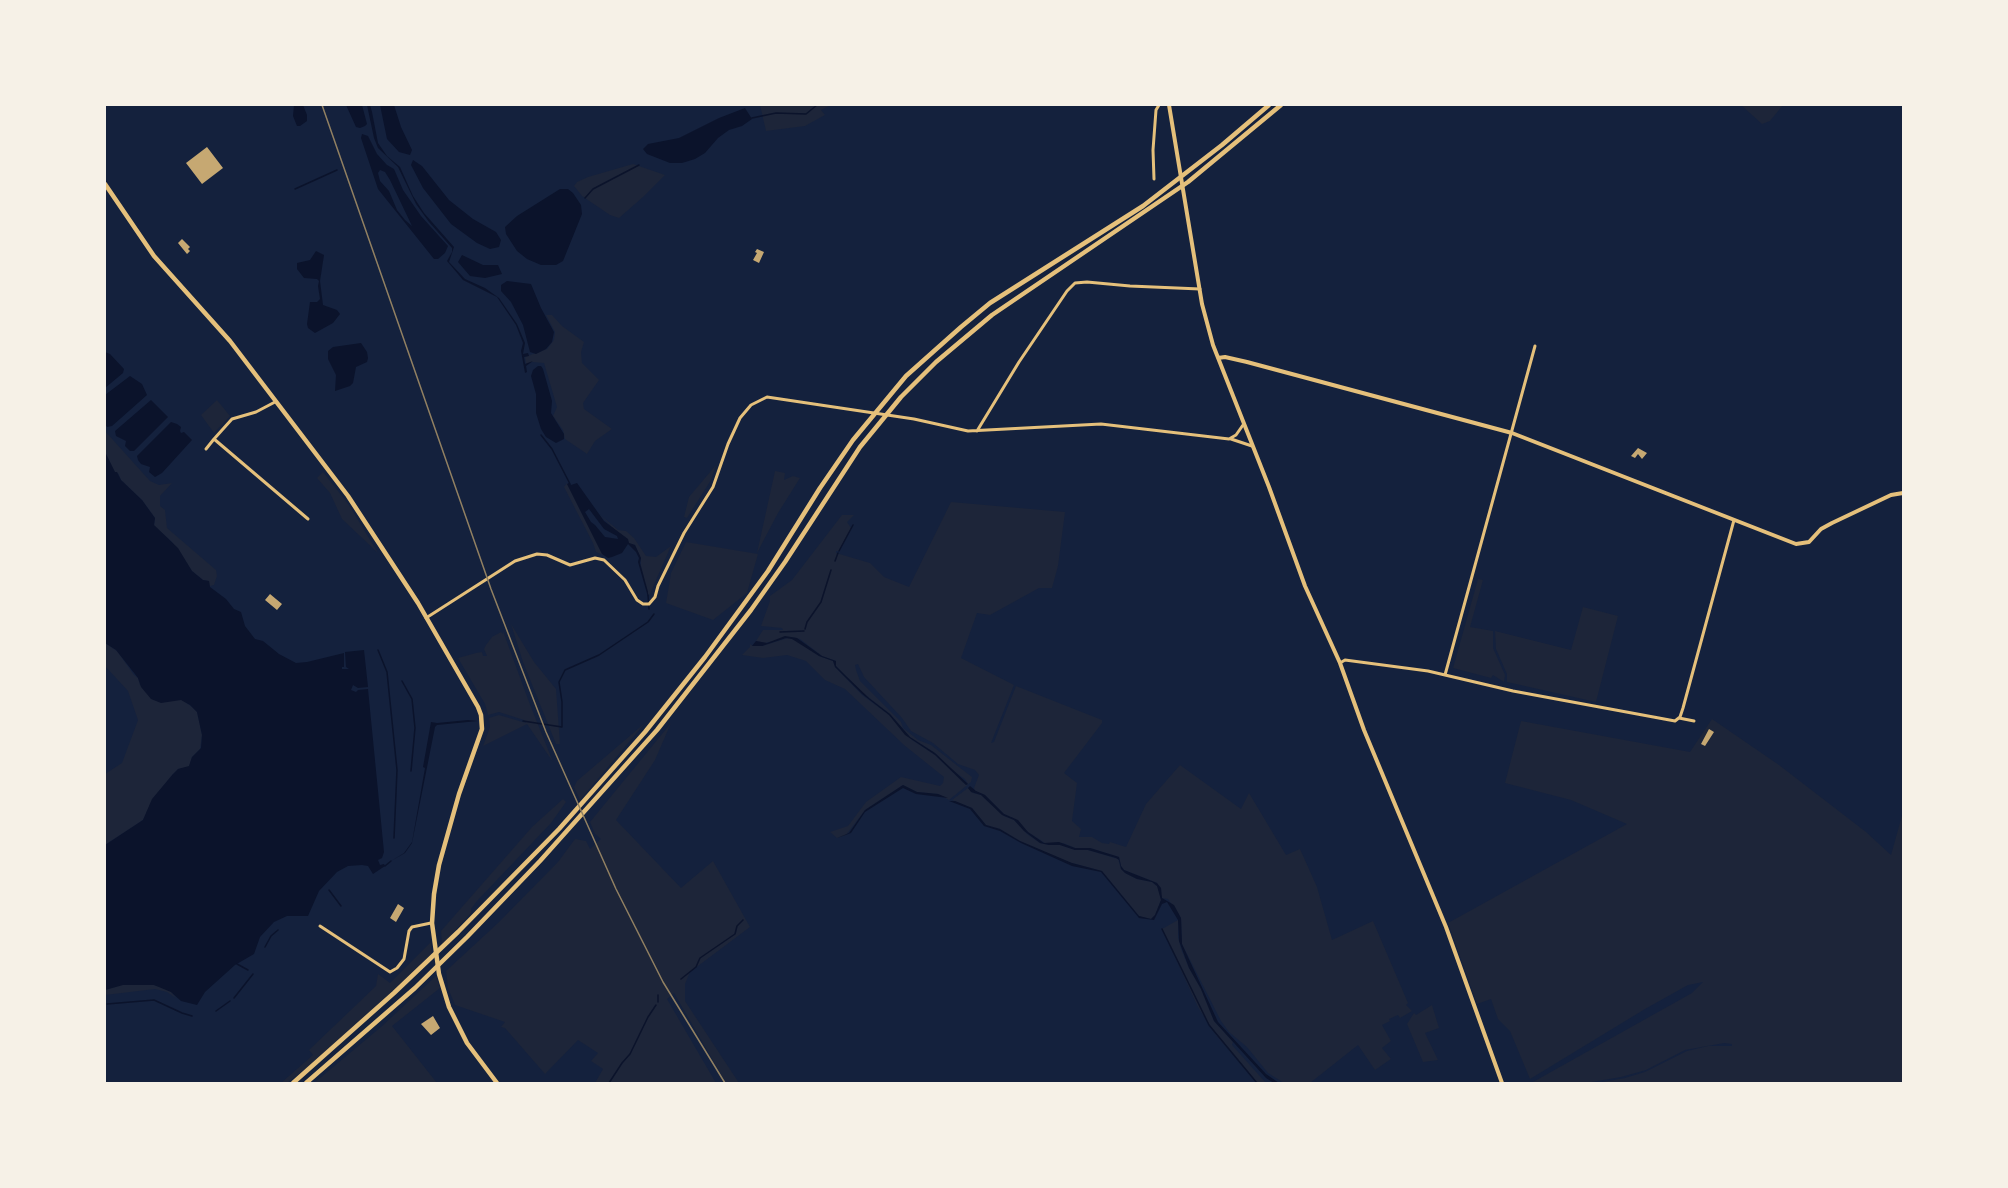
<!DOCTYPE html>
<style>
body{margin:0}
#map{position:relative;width:2008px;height:1188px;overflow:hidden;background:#14213d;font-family:Signika,sans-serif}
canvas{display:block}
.frame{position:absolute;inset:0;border:106px solid #f6f1e7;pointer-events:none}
</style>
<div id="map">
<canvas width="2008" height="1188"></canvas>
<div class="frame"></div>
</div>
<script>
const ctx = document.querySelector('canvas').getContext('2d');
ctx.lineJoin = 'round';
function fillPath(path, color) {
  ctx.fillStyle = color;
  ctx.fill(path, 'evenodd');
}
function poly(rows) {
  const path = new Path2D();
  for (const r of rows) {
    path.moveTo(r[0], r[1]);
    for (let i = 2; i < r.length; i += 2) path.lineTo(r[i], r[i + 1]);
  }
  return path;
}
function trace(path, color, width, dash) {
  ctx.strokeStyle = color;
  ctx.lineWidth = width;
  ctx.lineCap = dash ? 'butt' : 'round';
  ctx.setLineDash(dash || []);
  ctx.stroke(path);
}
fillPath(poly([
 [760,105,831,105,821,110,825,115,805,126,766,131],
 [1741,105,1783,105,1770,121,1762,124],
 [633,164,665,175,643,197,619,218,610,215,582,196,574,186,577,182,588,177],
 [546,315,552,315,562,326,584,342,581,352,582,363,599,380,583,403,584,409,612,429,595,441,587,454,565,439,563,430,553,416,557,407,544,363,532,362,526,364,525,357,547,349,554,340,555,332],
 [217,400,230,416,214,433,201,415],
 [105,431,150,481,159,485,172,483,160,496,160,506,165,510,167,528,216,570,217,576,214,585,210,586,208,581,203,580,192,571,172,542,154,526,155,518,142,500,121,480,118,473,115,473,105,452],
 [716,465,711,480,687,518,684,517,689,497],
 [775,471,785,473,784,480,793,476,800,478,778,513,757,553],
 [323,472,349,505,378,553,342,519,330,493,317,478],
 [567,483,602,553,605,556,596,552,593,543,564,487],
 [951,502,1065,512,1058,566,1052,588,1039,588,990,615,977,613,961,658,1014,685,991,743,994,742,1016,686,1102,720,1102,723,1064,773,1077,783,1072,821,1081,829,1079,837,1092,837,1102,843,1109,844,1110,842,1126,847,1146,804,1180,765,1241,809,1249,793,1286,855,1300,849,1317,887,1332,940,1373,921,1408,1003,1406,1005,1412,1011,1400,1018,1398,1015,1389,1019,1390,1021,1382,1025,1391,1041,1382,1048,1391,1059,1375,1070,1358,1045,1310,1083,1284,1083,1268,1073,1247,1047,1229,1032,1221,1021,1182,944,1181,918,1168,899,1162,898,1157,883,1124,870,1121,866,1119,857,1090,848,1075,848,1063,843,1045,843,1028,832,1013,818,1004,814,985,795,975,791,974,788,979,775,975,770,958,764,933,743,911,731,902,718,864,677,858,664,855,665,856,670,860,681,901,722,903,728,918,740,931,745,959,767,972,777,971,782,949,800,938,794,917,792,903,785,865,810,846,835,837,838,830,832,848,826,866,802,901,777,940,786,943,783,944,777,904,745,845,689,825,680,806,661,787,655,763,658,742,655,750,647,750,644,753,646,762,646,788,638,796,640,819,656,833,661,835,667,862,695,889,715,912,740,935,755,966,785,968,784,965,779,949,768,935,753,910,737,890,714,863,693,836,666,836,661,822,656,800,639,791,637,765,643,756,641,763,630,783,630,782,628,761,626,770,601,770,596,792,580,842,515,854,515,847,522,851,528,839,551,836,551,836,553,870,563,884,577,909,587],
 [599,514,618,530,626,531,634,538,646,556,656,557,671,546,649,596,641,566,641,559,635,545,628,543],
 [686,542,758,554,747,593,713,620,666,603,671,573],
 [1478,579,1483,580,1470,627,1493,631,1493,648,1505,675,1504,682,1493,675,1491,678,1453,668],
 [1583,607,1618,616,1596,702,1507,682,1507,674,1496,649,1495,631,1571,650],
 [511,624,534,662,556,689,560,744,556,744,523,662],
 [503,631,529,702,553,762,527,724,483,746,490,727,489,718,499,715,526,723,524,720,499,712,488,715,485,704,458,658,476,653,482,652,483,656,487,656,484,649,486,645,492,637,501,632,503,634],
 [105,643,117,651,134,675,138,678,140,685,175,699,181,699,192,707,197,712,202,735,200,749,192,757,189,767,178,769,173,774,153,799,143,820,105,845,105,774,122,763,138,720,128,691,105,666],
 [1712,719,1779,765,1866,832,1891,855,1903,812,1903,1083,1597,1083,1625,1078,1645,1072,1687,1051,1708,1046,1732,1046,1732,1044,1724,1043,1685,1050,1646,1070,1621,1077,1586,1083,1533,1082,1692,993,1703,982,1688,985,1645,1009,1530,1079,1510,1031,1498,1019,1491,999,1477,1004,1448,923,1627,824,1571,800,1505,783,1521,721,1690,752],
 [645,723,619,754,580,800,574,787,577,781],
 [671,723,655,760,616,820,681,888,713,861,750,927,690,972,685,984,685,1001,739,1083,726,1083,674,993,667,999,716,1083,595,1083,603,1069,591,1061,598,1053,578,1040,545,1074,505,1028,501,1027,505,1022,455,1005,448,988,446,971,498,923,558,862,575,839,586,841,590,849,601,839,595,834,590,822],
 [968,788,973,793,981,795,1004,816,1014,820,1027,834,1040,843,1049,845,1060,845,1075,850,1088,850,1118,859,1121,869,1125,873,1137,879,1152,882,1158,887,1161,900,1155,915,1151,919,1139,916,1102,871,1068,862,1020,841,1000,829,986,825,972,808,952,800],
 [563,799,566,802,551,823,477,901,471,909,471,913,442,945,441,931,532,827],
 [1178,920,1178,937,1181,949,1189,968,1201,989,1214,1021,1233,1042,1232,1045,1266,1083,1257,1083,1216,1035,1198,1007,1162,929],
 [431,942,432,958,307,1068,287,1083,281,1083,313,1055,309,1050,376,986,378,974,390,983],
 [436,976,440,988,392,1026,437,1083,314,1083,381,1027],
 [149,984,162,987,171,992,176,998,167,992,155,989,105,995,105,990,121,985],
 [1432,1005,1439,1028,1425,1033,1438,1060,1423,1062,1407,1024,1414,1013,1416,1015]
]), '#1d2539');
fillPath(poly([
 [294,105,303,105,307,115,307,121,300,126,297,126,293,116],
 [346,105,362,105,367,124,365,126,360,128,356,127],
 [367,105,370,105,372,112,378,143,387,156,400,167,413,196,424,213,454,247,449,262,465,279,485,288,499,298,517,324,525,343,523,354,528,353,529,356,524,357,525,364,533,361,526,366,527,372,525,373,521,351,523,343,516,325,497,297,463,280,447,261,452,252,452,248,429,222,416,204,398,167,378,148,374,138],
 [380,105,394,105,401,127,412,150,410,155,399,152,387,139],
 [745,108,752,119,742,126,729,130,718,138,705,153,695,159,682,163,670,163,647,154,643,149,648,144,679,138,719,118],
 [362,134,368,136,377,154,387,165,394,169,403,190,421,216,448,246,445,253,438,259,434,259,378,189,361,138],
 [380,170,385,172,390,180,412,226,405,220,397,210,389,191,380,181,378,173],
 [413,160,422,166,449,200,473,219,496,232,501,240,499,247,490,249,477,243,451,224,423,188,411,165],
 [560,189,568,189,573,193,581,205,582,214,563,261,556,265,541,265,527,259,517,251,506,234,505,227,517,216],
 [316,251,324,255,320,281,323,305,337,310,340,314,333,323,315,333,308,328,307,324,310,302,317,302,320,299,318,286,319,281,317,279,304,278,297,269,297,263,310,260],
 [462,255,483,265,498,265,502,274,485,278,470,276,458,262],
 [507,281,531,284,541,308,554,332,552,342,546,349,536,354,530,352,523,325,511,302,501,291,501,285],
 [361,343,367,352,368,358,367,362,356,367,353,383,350,386,335,391,336,375,328,359,328,351,333,347],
 [105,352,110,354,124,369,123,373,105,388],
 [538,366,541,366,543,369,552,401,551,413,564,434,564,439,556,443,546,437,541,429,536,413,536,394,531,376,533,370],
 [130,376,142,384,147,395,112,426,107,427,105,424,105,395],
 [151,400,168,417,134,451,130,451,125,446,126,441,116,436,115,431],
 [171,422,177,424,181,427,180,431,181,433,184,432,192,440,162,473,155,477,149,472,150,467,141,464,138,460,137,456],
 [105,452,115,472,117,472,121,480,142,500,155,518,154,525,178,548,192,571,203,580,209,581,210,587,226,599,234,609,241,612,245,626,255,639,263,641,279,654,296,663,307,662,344,653,344,667,342,667,342,669,349,669,346,667,345,652,364,650,368,687,358,688,353,685,351,690,356,692,358,690,368,689,384,852,382,858,378,860,380,865,384,864,385,866,373,874,368,866,362,865,348,866,337,872,319,891,308,916,287,916,274,922,260,937,254,954,235,965,205,992,197,1005,181,1001,171,992,154,985,123,985,105,990,105,845,143,820,152,799,173,774,178,769,189,766,192,757,201,748,202,735,197,712,190,705,181,700,161,703,151,699,141,687,138,678,116,650,105,643],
 [569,483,571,485,577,483,604,521,628,539,629,543,635,545,641,558,640,563,648,592,648,597,638,562,639,558,636,552,628,544,622,553,612,557,608,558,602,554,567,484],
 [589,509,604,529,617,536,618,539,605,537,595,525,591,522,585,512],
 [785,636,797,638,822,656,836,661,836,666,847,677,869,698,890,714,910,737,935,753,968,784,966,785,935,755,905,735,889,715,862,694,835,667,833,661,819,656,792,639,786,638,762,646,752,646,756,641,767,643],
 [468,720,478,721,437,725,435,727,412,843,405,853,391,861,404,853,412,842,425,768,423,767,431,722,437,723],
 [903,785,917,792,938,794,948,798,916,794,903,788,865,812,851,833,837,838,849,833,865,810],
 [970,786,976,791,985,795,1004,814,1018,820,1028,832,1044,843,1059,842,1075,848,1090,848,1119,857,1121,866,1124,870,1157,883,1161,888,1162,898,1174,905,1181,918,1182,944,1218,1022,1266,1074,1279,1083,1274,1083,1266,1078,1214,1021,1201,989,1189,968,1179,941,1178,920,1167,902,1162,904,1154,920,1139,918,1101,872,1072,866,1021,843,1000,831,984,826,970,809,949,801,955,801,972,808,986,825,1000,829,1020,841,1072,863,1102,871,1139,916,1151,919,1155,915,1161,900,1157,886,1152,882,1137,879,1125,873,1121,869,1119,860,1116,858,1088,850,1075,850,1060,845,1049,845,1040,843,1024,831,1014,820,1002,815,981,795,971,792,968,788]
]), '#0b132b');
trace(poly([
 [752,118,776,113,806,114,817,105],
 [295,189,337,170],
 [585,198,593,189,639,165],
 [541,435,552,449,570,484],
 [839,551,853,525],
 [835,561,838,553],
 [648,595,649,609],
 [805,629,807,622,821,602,831,570],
 [780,632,804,631],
 [378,650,387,672,397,770,394,838],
 [402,681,412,699,415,728,411,771],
 [523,721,562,727,562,702,559,682,565,670,599,655,648,622,654,614],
 [385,866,391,861],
 [329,890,341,906],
 [1162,929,1209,1025,1257,1083],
 [265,947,271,936,278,930],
 [237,964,248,970],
 [681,979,696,967,700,958,735,934,737,926,743,920],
 [234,998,253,974],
 [658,1002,658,995],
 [107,1004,154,1000,182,1013,192,1016],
 [216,1011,230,1001],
 [609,1083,622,1063,630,1054,648,1017,656,1005]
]), '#0b132b', 1.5);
fillPath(poly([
 [207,147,223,168,202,184,186,163],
 [182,239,190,247,188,249,190,251,187,254,178,243],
 [757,249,764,252,759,263,753,260,757,253,755,252],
 [1638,448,1647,453,1642,459,1638,454,1635,458,1631,456],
 [270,594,282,604,277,610,265,600],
 [1709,729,1714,732,1705,746,1701,744],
 [398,904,404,908,396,922,390,918],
 [433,1016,440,1028,431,1035,421,1024]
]), '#c6a872');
trace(poly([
 [1154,179,1153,150,1156,110,1159,105],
 [275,402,256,412,232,419,214,439,308,519],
 [977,431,1019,362,1067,291,1075,283,1087,282,1130,286,1200,289],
 [1231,439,1252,446],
 [206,449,214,439],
 [426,618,515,561,537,554,547,555,570,565,595,558,604,560,625,580,637,600,643,604,649,604,655,597,658,586,684,533,713,487,728,444,740,418,751,405,767,397,914,419,968,431,1101,424,1229,439,1236,435,1243,425],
 [1340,663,1345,660,1428,671,1513,691,1675,721,1680,717,1683,708,1734,520],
 [1445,675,1535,346],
 [1679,718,1694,721],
 [320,926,390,972,397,968,404,959,409,931,412,927,431,923]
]), '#e5c07b', 3);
trace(poly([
 [1169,105,1202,304,1213,345,1269,487,1305,586,1340,663,1364,730,1446,927,1502,1083],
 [1218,358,1225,357,1247,362,1512,433,1796,544,1809,542,1821,529,1832,523,1891,495,1903,493]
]), '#e5c07b', 4);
trace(poly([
 [105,184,154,256,230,341,348,496,418,603,478,707,481,715,482,729,459,794,439,865,434,894,432,923,439,974,449,1007,467,1043,497,1083]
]), '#e5c07b', 4.5);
trace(poly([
 [293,1083,394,993,458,932,559,829,645,732,705,657,768,571,820,488,853,440,906,376,961,327,990,303,1143,206,1222,145,1269,105],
 [306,1083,415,988,467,937,540,861,657,730,751,610,785,562,860,447,901,397,936,362,992,315,1188,182,1281,105]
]), '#e5c07b', 4.5);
trace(poly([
 [322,105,491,589,546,732,616,889,663,982,725,1083]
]), '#918062', 1.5);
</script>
